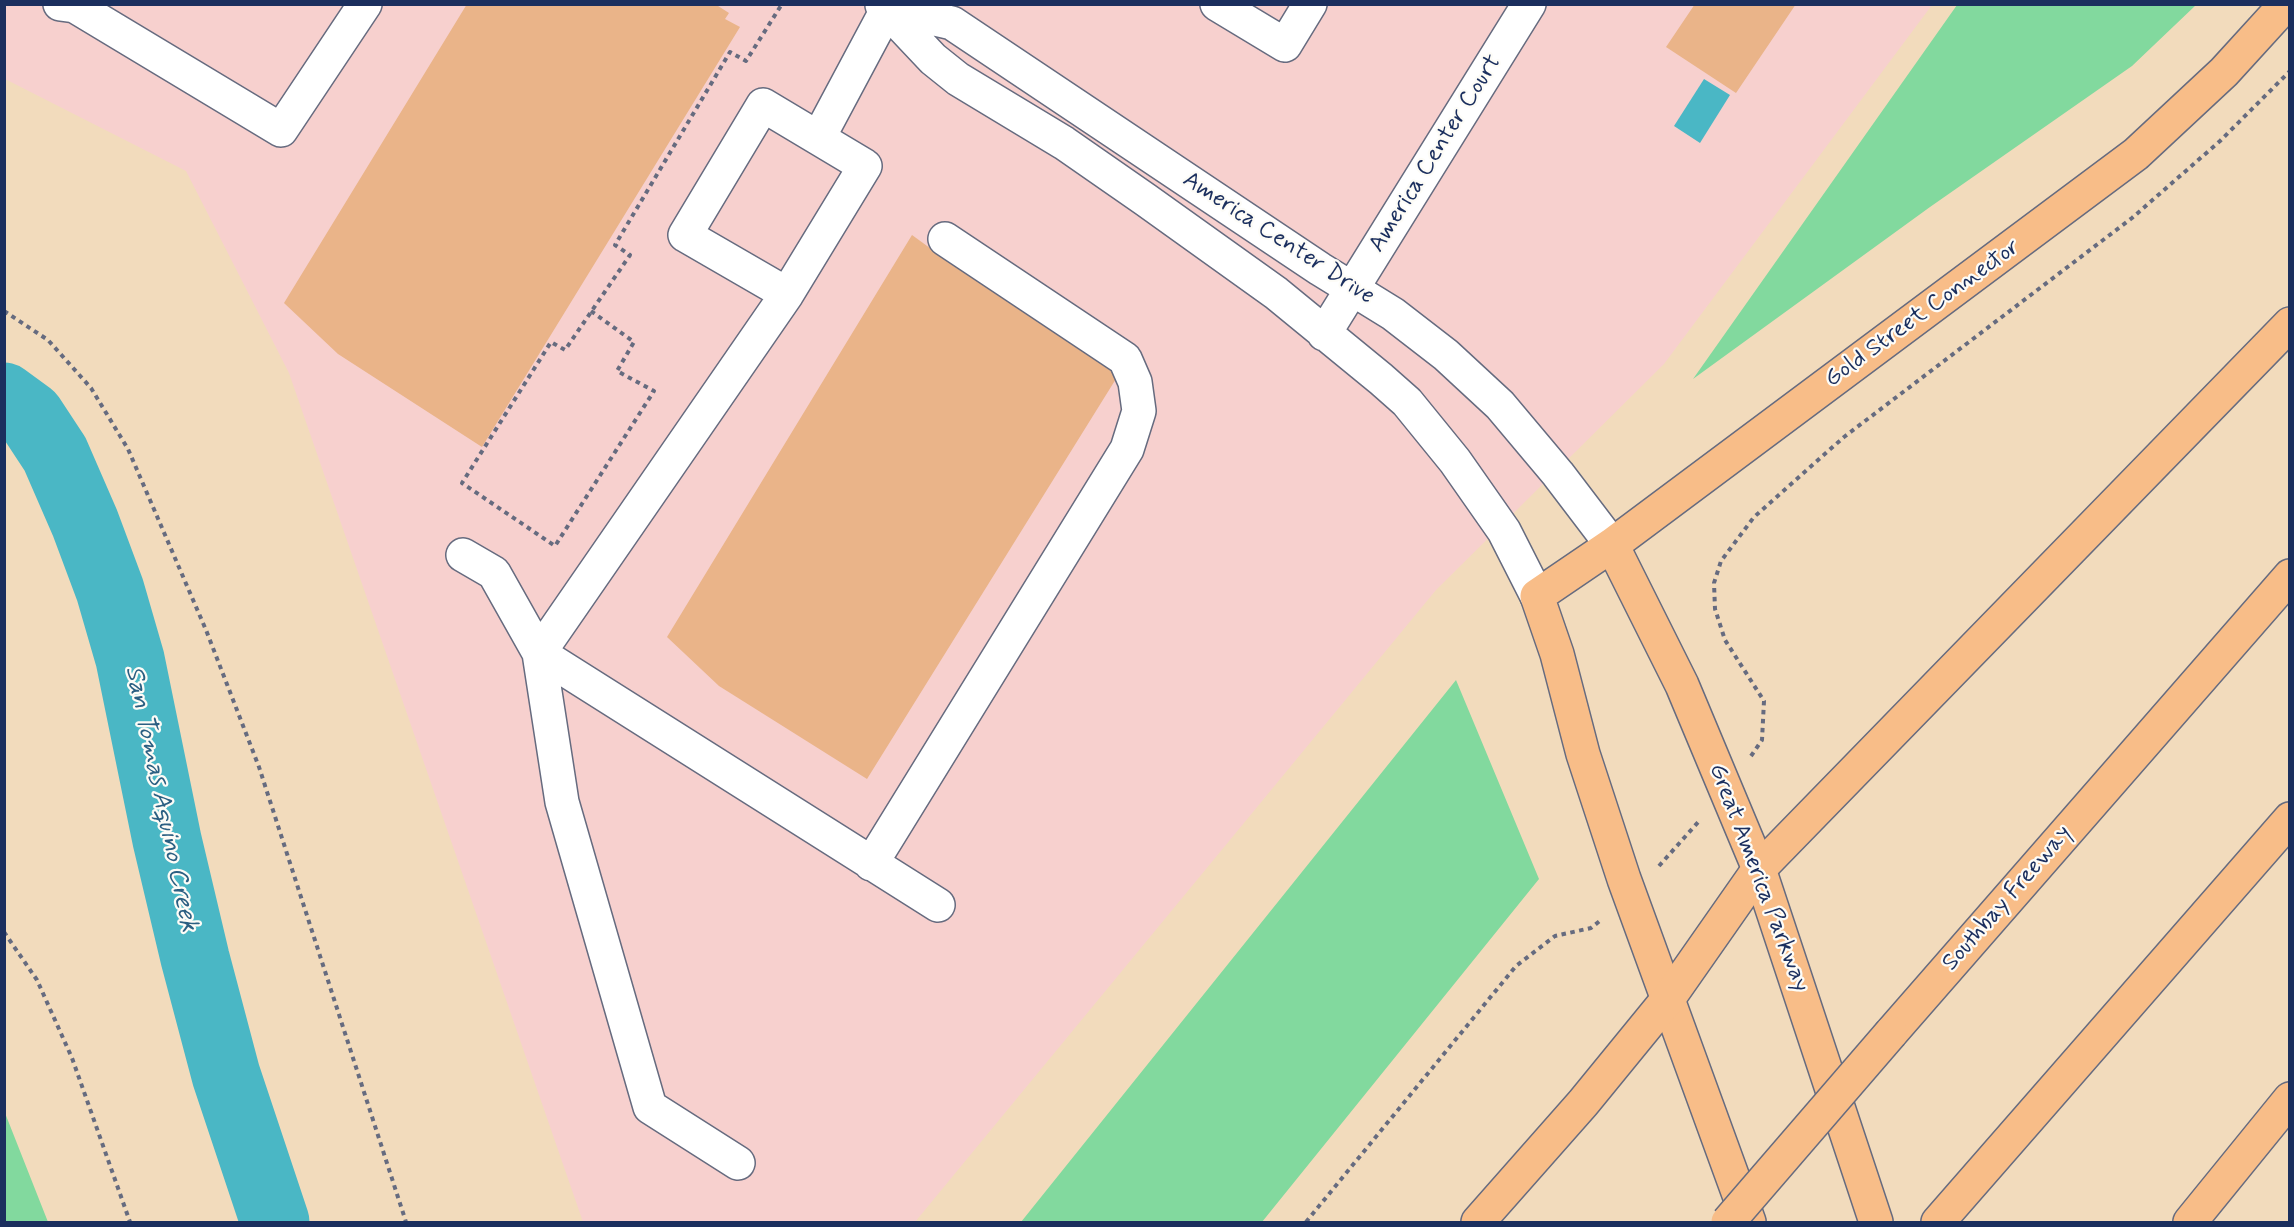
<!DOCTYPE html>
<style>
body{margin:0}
#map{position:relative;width:2294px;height:1227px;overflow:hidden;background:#f2dbbc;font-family:Mynerve,sans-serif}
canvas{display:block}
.frame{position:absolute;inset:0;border:6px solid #1b2f5e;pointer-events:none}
</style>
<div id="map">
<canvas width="2294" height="1227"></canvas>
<div class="frame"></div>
</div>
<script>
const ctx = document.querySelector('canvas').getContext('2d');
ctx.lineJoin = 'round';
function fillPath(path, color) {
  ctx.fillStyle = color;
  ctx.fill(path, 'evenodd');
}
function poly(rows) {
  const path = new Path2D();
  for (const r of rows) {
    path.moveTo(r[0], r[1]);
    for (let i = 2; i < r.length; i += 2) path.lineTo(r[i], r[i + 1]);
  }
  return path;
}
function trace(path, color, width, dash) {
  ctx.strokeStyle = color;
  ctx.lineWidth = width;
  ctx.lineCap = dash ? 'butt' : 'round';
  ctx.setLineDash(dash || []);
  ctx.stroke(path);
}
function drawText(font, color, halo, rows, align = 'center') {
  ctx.font = font + ' Mynerve,sans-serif';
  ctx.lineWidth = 4.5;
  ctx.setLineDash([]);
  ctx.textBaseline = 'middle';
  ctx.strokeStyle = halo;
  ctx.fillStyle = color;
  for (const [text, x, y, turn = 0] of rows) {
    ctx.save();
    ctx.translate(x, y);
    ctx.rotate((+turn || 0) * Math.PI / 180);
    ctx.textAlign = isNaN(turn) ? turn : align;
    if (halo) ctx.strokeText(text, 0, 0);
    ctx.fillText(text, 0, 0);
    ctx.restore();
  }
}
fillPath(poly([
 [4,5,1932,5,1664,364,1436,590,915,1222,583,1222,289,373,186,171,5,79]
]), '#f7d0ce');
fillPath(poly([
 [1957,5,2196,5,2132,66,1930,207,1693,379],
 [1456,680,1539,879,1262,1222,1021,1222],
 [4,1113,5,1113,48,1222,5,1222]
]), '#82d99e');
fillPath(poly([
 [1704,79,1730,95,1700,143,1674,126]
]), '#4ab7c5');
trace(poly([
 [4,397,30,416,55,454,85,523,110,590,130,659,167,840,195,958,226,1075,275,1222]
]), '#4ab7c5', 69);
fillPath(poly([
 [467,4,715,4,729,13,725,19,740,27,482,447,338,354,284,303],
 [1695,4,1796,4,1736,93,1666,47],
 [912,235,934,251,937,245,1124,366,867,779,719,686,667,637]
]), '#eab489');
const minor = poly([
 [60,4,75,6,281,130,365,4],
 [1217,4,1285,45,1310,4],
 [882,5,933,59,958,79,1064,143,1146,200,1276,293,1381,379,1407,402,1455,461,1504,531,1537,596],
 [887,8,952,23,1320,269,1393,314,1446,355,1500,405,1558,474,1612,545],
 [819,137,890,4],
 [1324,334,1529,4],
 [463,555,494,573,539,653,562,802,650,1107,738,1163],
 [539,653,787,294,865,166,763,105,685,235,787,294],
 [539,653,938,905],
 [871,864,1127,449,1139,411,1135,382,1125,359,945,239]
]);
const major = poly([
 [1612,545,1682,685,1759,869,1876,1222],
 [1749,1222,1624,879,1583,754,1557,654,1537,596,1612,545,2136,154,2224,72,2286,4]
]);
const highway = poly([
 [1891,1033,2290,576],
 [1478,1222,1583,1103,1668,999,1759,869,2290,324],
 [1938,1222,2290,819],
 [2190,1222,2290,1099]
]);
trace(minor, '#666b7f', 36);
trace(major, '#666b7f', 36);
trace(highway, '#666b7f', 36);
trace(poly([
 [4,311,48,340,91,388,128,449,206,630,259,767,406,1222],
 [591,311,634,342,617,371,654,391,555,546,462,483,551,342,565,350,630,255,615,245,730,52,746,61,782,4],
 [1751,756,1762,740,1764,701,1725,640,1715,609,1714,583,1721,561,1754,517,1844,437,2132,218,2220,141,2290,71],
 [1659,866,1700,820],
 [4,932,37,980,72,1058,130,1222],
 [1306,1222,1516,966,1555,936,1591,928,1601,920]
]), '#666b7f', 4, [4.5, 4.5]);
trace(minor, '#fff', 33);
trace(major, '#f8bd88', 33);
trace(highway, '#f8bd88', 33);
const highwayBridge = poly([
 [1728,1222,1891,1033]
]);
trace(highwayBridge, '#666b7f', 36, []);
trace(highwayBridge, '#f8bd88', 33);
drawText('24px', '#1b2f5e', '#fdfcf7', [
 ["America Center Court",1436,154,-58],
 ["America Center Drive",1278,239,33],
 ["Gold Street Connector",1923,314,-36],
 ["Great America Parkway",1758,878,69],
 ["Southbay Freeway",2008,899,-49]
]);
drawText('italic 26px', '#2b5f82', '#fdfcf7', [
 ["San Tomas Aquino Creek",160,799,78]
]);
</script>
